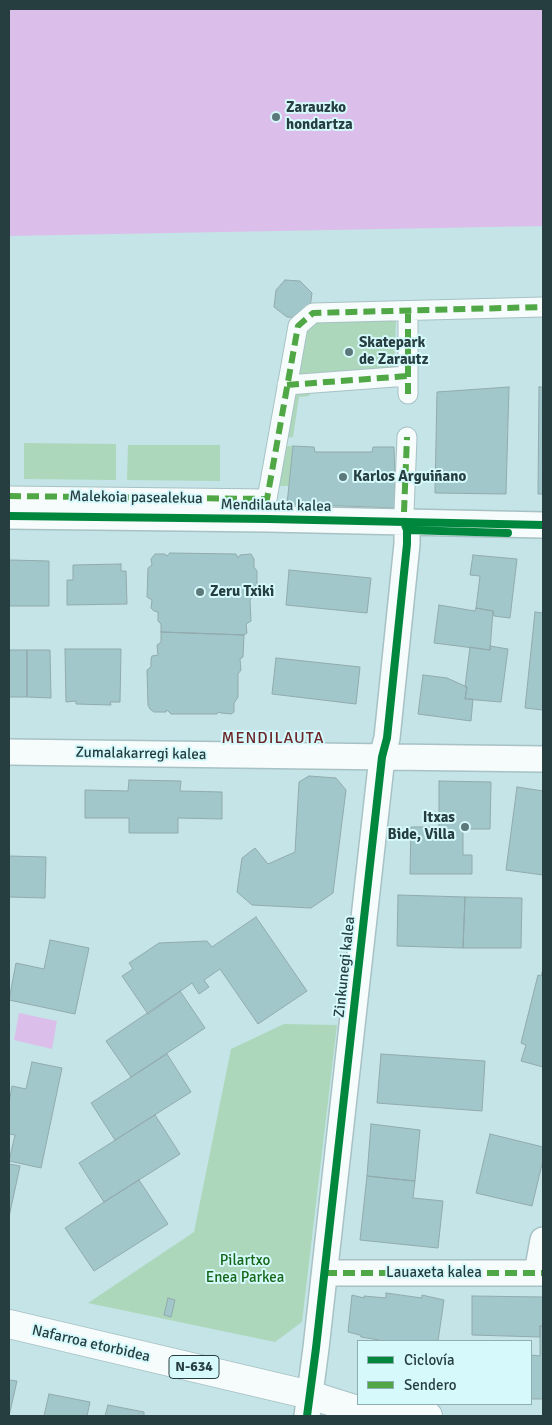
<!DOCTYPE html>
<meta charset="utf-8">
<style>
body{margin:0}
#map{position:relative;width:552px;height:1425px;overflow:hidden;background:#c4e4e7;font-family:Signika,sans-serif}
canvas{display:block}
.frame{position:absolute;inset:0;border:10px solid #263e40;pointer-events:none}
.legend{position:absolute;left:357px;top:1340px;width:175px;height:65px;box-sizing:border-box;background:#d6f9fc;border:1px solid #90aeb1;margin:0;padding:6px 9px;list-style:none;font-size:15px;color:#263e40}
.legend li{display:flex;align-items:center;gap:10px;height:25px}
.legend b{width:25px;border:1px solid #90aeb1}
</style>
<div id="map">
<canvas width="552" height="1425"></canvas>
<div class="frame"></div>
<ul class="legend">
<li><b style="height:6px;background:#00873e"></b>Ciclovía</li>
<li><b style="height:6px;background:#50a746"></b>Sendero</li>
</ul>
</div>
<script>
const ctx = document.querySelector('canvas').getContext('2d');
ctx.lineJoin = 'round';
function fillPath(path, color) {
  ctx.fillStyle = color;
  ctx.fill(path, 'evenodd');
}
function poly(rows) {
  const path = new Path2D();
  for (const r of rows) {
    path.moveTo(r[0], r[1]);
    for (let i = 2; i < r.length; i += 2) path.lineTo(r[i], r[i + 1]);
  }
  return path;
}
function trace(path, color, width, dash) {
  ctx.strokeStyle = color;
  ctx.lineWidth = width;
  ctx.lineCap = dash ? 'butt' : 'round';
  ctx.setLineDash(dash || []);
  ctx.stroke(path);
}
function drawText(font, color, halo, rows, align = 'center') {
  ctx.font = font + ' Signika,sans-serif';
  ctx.lineWidth = 4;
  ctx.setLineDash([]);
  ctx.textBaseline = 'middle';
  ctx.strokeStyle = halo;
  ctx.fillStyle = color;
  for (const [text, x, y, turn = 0] of rows) {
    ctx.save();
    ctx.translate(x, y);
    ctx.rotate((+turn || 0) * Math.PI / 180);
    ctx.textAlign = isNaN(turn) ? turn : align;
    if (halo) ctx.strokeText(text, 0, 0);
    ctx.fillText(text, 0, 0);
    ctx.restore();
  }
}
fillPath(poly([
 [396,320,394,373,299,377,305,330,317,322],
 [311,388,309,396,299,397,293,437,282,438,290,389],
 [24,443,116,444,116,480,24,479],
 [128,445,220,445,220,481,127,480],
 [281,446,293,446,289,486,275,486],
 [284,1024,337,1025,302,1322,275,1342,88,1303,194,1232,231,1049]
]), '#add7bb');
fillPath(poly([
 [9,9,543,9,543,226,9,236],
 [19,1013,57,1021,52,1049,14,1040]
]), '#dcbeea');
const building = poly([
 [285,280,300,281,312,293,310,308,300,318,287,317,274,307,276,290,285,280],
 [509,387,506,494,435,493,437,392,509,387],
 [539,387,543,387,543,494,538,494,539,387],
 [293,446,314,447,315,452,372,452,373,447,394,447,396,508,287,504,293,446],
 [170,553,236,554,238,558,240,555,251,554,254,559,254,567,257,571,257,584,253,588,253,596,250,600,251,621,246,624,247,633,244,635,161,632,161,624,158,621,158,612,154,611,151,608,152,600,147,597,148,568,152,565,151,559,155,554,165,554,167,556,170,553],
 [473,555,517,559,510,618,494,616,493,611,476,608,480,576,470,575,473,555],
 [9,560,49,561,49,606,9,606,9,560],
 [121,564,121,571,126,571,127,604,67,605,67,580,73,580,73,565,121,564],
 [289,570,371,578,367,613,286,605,289,570],
 [439,605,475,611,476,608,493,611,490,650,434,643,439,605],
 [535,612,543,613,543,710,525,708,535,612],
 [161,632,244,635,243,657,240,659,241,670,238,674,238,697,234,703,234,712,231,714,221,713,218,712,217,714,171,714,167,710,166,712,154,712,150,709,148,705,147,670,151,667,151,659,152,656,158,655,157,645,161,642,161,632],
 [490,646,508,649,501,702,465,699,467,687,465,687,470,647,490,650,490,646],
 [65,649,121,649,120,702,110,702,111,705,76,704,76,701,66,702,65,649],
 [9,650,27,650,27,697,9,697,9,650],
 [27,650,50,650,51,698,27,697,27,650],
 [276,658,360,667,356,704,272,694,276,658],
 [423,675,447,678,467,687,465,699,473,699,471,721,418,714,423,675],
 [309,776,336,778,346,790,333,893,311,908,252,905,237,892,242,858,255,848,268,864,295,852,299,782,309,776],
 [129,780,181,781,180,791,222,792,222,819,178,818,178,833,129,833,129,818,85,818,85,790,128,791,129,780],
 [439,781,491,782,490,829,463,829,463,855,472,855,472,874,410,874,411,827,439,827,439,781],
 [517,787,543,791,543,875,506,870,517,787],
 [9,856,46,857,45,898,9,897,9,856],
 [398,895,465,897,463,948,397,946,398,895],
 [465,897,522,898,521,948,463,948,465,897],
 [256,917,307,991,258,1024,220,969,204,980,209,987,199,994,192,983,148,1014,122,976,133,969,129,963,159,943,207,941,212,947,256,917],
 [50,940,89,948,75,1014,9,1000,16,963,44,969,50,940],
 [543,969,543,1067,521,1061,526,1045,521,1043,538,975,541,976,543,969],
 [180,991,205,1028,131,1077,106,1041,180,991],
 [167,1054,191,1092,115,1140,91,1103,167,1054],
 [381,1054,485,1061,482,1111,377,1103,381,1054],
 [32,1062,62,1068,41,1168,9,1161,15,1135,9,1134,9,1103,12,1086,26,1089,32,1062],
 [155,1115,180,1154,104,1202,79,1163,155,1115],
 [371,1124,420,1130,415,1181,367,1176,371,1124],
 [490,1134,543,1147,543,1160,532,1206,476,1193,490,1134],
 [9,1164,20,1166,9,1217,9,1164],
 [367,1176,415,1181,413,1198,443,1201,438,1248,360,1240,367,1176],
 [139,1180,168,1224,94,1271,65,1228,104,1202,139,1180],
 [386,1293,422,1298,422,1295,444,1300,438,1341,379,1341,379,1340,361,1337,360,1335,348,1332,352,1295,364,1298,364,1296,386,1298,386,1293],
 [472,1296,543,1297,543,1326,540,1326,540,1337,472,1335,472,1296],
 [168,1298,175,1300,171,1317,164,1315,168,1298],
 [540,1326,543,1326,543,1399,531,1399,531,1355,540,1356,540,1326],
 [9,1380,17,1381,9,1416,9,1380],
 [49,1394,90,1402,87,1416,44,1416,49,1394],
 [108,1405,144,1412,144,1416,105,1416,108,1405]
]);
fillPath(building, '#a2c7ca');
trace(building, '#91aaad', 1);
const pedestrian = poly([
 [408,311,408,394],
 [287,385,408,376],
 [9,496,267,499,298,326,313,313,543,307],
 [404,512,407,437]
]);
const minor = poly([
 [9,516,268,519,543,525],
 [9,752,543,759],
 [325,1273,543,1273],
 [537,1273,543,1240],
 [307,1416,316,1348,382,757,387,738,407,544,407,530,404,522]
]);
const trunk = poly([
 [9,1324,310,1395,377,1416],
 [393,1404,428,1416]
]);
trace(pedestrian, '#a7c1c4', 21);
trace(minor, '#a7c1c4', 28);
trace(trunk, '#a7c1c4', 30);
trace(pedestrian, '#f6fbfb', 19);
trace(minor, '#f6fbfb', 25);
trace(trunk, '#f6fbfb', 28);
trace(poly([
 [408,311,408,394],
 [287,385,408,376],
 [9,496,267,499,298,326,313,313,543,307],
 [404,512,407,437],
 [325,1273,543,1273]
]), '#50a746', 6, [12, 6]);
trace(poly([
 [9,516,268,519,543,525],
 [407,530,508,533],
 [307,1416,316,1348,382,757,387,738,407,544,407,530,404,522]
]), '#00873e', 8);
for (const [x, y, r, color] of [
 [276,117,5,"#5d787a"],
 [349,352,5,"#5d787a"],
 [343,477,5,"#5d787a"],
 [200,592,5,"#5d787a"],
 [465,827,5,"#5d787a"]
]) {
  const dot = new Path2D();
  dot.arc(x, y, r, 0, 2 * Math.PI);
  ctx.fillStyle = color;
  ctx.fill(dot);
  trace(dot, '#d6f9fc', 2);
}
for (const [x, y, w] of [
 [194,1367,50]
]) {
  const box = new Path2D();
  box.roundRect(x - w / 2, y - 11.5, w, 23, 4);
  ctx.fillStyle = '#d6f9fc';
  ctx.fill(box);
  trace(box, '#263e40', 1);
}
drawText('bold 14px', '#263e40', null, [
 ["N-634",194,1367]
]);
drawText('bold 15px', '#263e40', '#d6f9fc', [
 ["Zarauzko",286,108],
 ["hondartza",286,125],
 ["Skatepark",359,343],
 ["de Zarautz",359,360],
 ["Karlos Arguiñano",353,477],
 ["Zeru Txiki",210,592],
 ["Itxas",455,818,"right"],
 ["Bide, Villa",455,835,"right"]
], 'left');
drawText('15px', '#263e40', '#d6f9fc', [
 ["Malekoia pasealekua",136,498,1],
 ["Mendilauta kalea",276,506,1],
 ["Zumalakarregi kalea",141,754,1],
 ["Zinkunegi kalea",345,967,-84],
 ["Lauaxeta kalea",434,1273],
 ["Nafarroa etorbidea",91,1344,13]
]);
drawText('15px', '#166819', '#d6f9fc', [
 ["Pilartxo",245,1261],
 ["Enea Parkea",245,1278]
]);
ctx.letterSpacing = '1px';
drawText('16px', '#6c2626', '#d6f9fc', [
 ["MENDILAUTA",273,739]
]);
ctx.letterSpacing = '0px';
</script>
